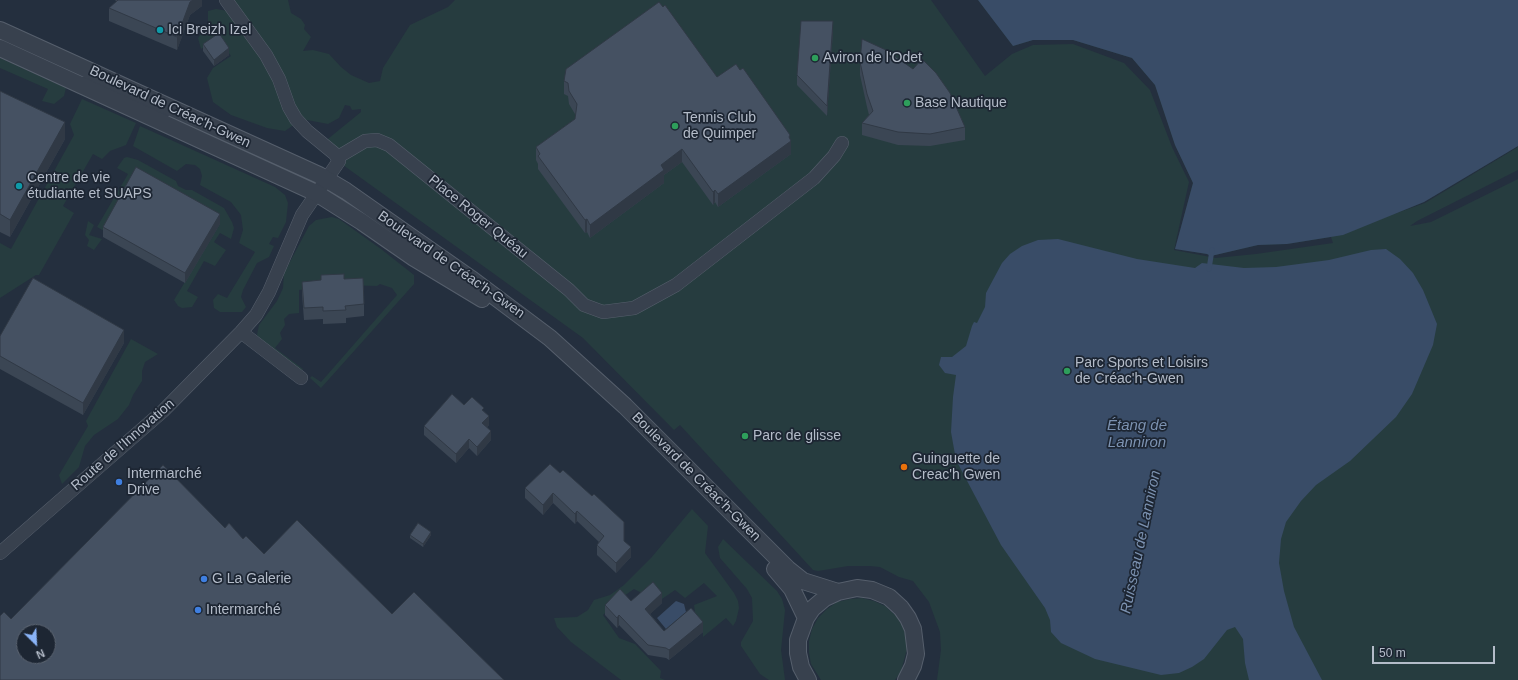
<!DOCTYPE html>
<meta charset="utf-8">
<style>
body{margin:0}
#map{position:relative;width:1518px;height:680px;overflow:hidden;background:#242f3e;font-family:Helvetica,sans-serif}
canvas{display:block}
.north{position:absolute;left:16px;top:624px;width:40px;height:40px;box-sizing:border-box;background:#1d2633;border:1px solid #59626f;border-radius:50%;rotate:156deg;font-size:11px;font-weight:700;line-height:16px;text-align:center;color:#b4bcc9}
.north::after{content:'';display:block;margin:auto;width:14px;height:18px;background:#8ab4f8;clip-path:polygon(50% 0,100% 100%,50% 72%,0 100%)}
.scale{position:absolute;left:1372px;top:646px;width:123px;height:18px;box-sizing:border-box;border:2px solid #b4bcc9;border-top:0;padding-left:5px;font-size:12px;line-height:14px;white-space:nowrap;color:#b4bcc9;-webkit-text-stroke:3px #1d2633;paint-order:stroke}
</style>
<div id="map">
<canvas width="1518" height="680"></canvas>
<div class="north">N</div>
<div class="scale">50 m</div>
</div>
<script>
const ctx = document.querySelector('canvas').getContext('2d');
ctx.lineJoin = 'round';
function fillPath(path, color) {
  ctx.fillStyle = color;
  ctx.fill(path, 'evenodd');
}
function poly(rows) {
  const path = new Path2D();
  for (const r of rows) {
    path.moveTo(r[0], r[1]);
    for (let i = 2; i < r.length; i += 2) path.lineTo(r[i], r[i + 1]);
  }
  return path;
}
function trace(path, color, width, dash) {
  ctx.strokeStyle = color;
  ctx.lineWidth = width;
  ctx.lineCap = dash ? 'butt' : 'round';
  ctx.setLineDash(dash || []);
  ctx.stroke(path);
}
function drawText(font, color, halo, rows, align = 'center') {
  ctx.font = font + ' Helvetica,sans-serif';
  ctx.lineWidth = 3.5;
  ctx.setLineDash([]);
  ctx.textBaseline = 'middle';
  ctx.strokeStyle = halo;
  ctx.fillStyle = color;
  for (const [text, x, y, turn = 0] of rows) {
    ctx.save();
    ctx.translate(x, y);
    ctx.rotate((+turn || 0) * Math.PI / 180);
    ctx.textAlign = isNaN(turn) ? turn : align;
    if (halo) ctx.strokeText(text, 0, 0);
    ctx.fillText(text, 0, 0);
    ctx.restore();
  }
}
fillPath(poly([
 [230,0,288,0,291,13,301,19,305,25,304,29,311,37,303,51,313,50,329,54,341,67,351,75,369,83,380,81,383,68,410,25,448,7,455,0,931,0,985,76,1012,54,1033,45,1073,44,1124,63,1150,90,1172,147,1189,182,1174,250,1216,258,1256,254,1333,243,1331,237,1287,244,1258,245,1211,256,1207,254,1175,249,1193,183,1175,145,1155,85,1132,58,1073,40,1033,40,1013,46,978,0,1518,0,1518,146,1424,202,1394,214,1425,203,1518,147,1518,170,1417,221,1410,226,1431,222,1518,179,1518,680,937,680,941,650,940,632,929,602,913,581,899,577,880,567,870,566,848,566,818,571,813,570,680,425,674,430,583,338,318,147,361,112,361,109,352,110,350,106,345,105,339,118,328,124,302,119,285,131,267,128,231,115,213,102,207,78,213,68,231,56,218,38,201,49,198,38,208,25,208,11,216,9,228,11],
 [0,58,66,88,64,96,54,104,42,101,48,89,0,68],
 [82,99,136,123,126,145,110,151,102,159,93,154,63,206,74,213,39,275,36,275,0,298,0,243,11,249,74,135,70,124],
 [140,126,275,187,285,195,288,203,286,222,278,238,273,237,269,244,274,246,269,257,257,263,243,290,241,297,246,307,242,312,220,312,214,308,213,300,218,294,227,298,255,252,239,243,243,230,241,215,231,202,200,185,202,176,200,169,195,165,186,164,177,171,133,146],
 [127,157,138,160,176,181,178,186,186,190,192,190,224,208,232,222,234,228,231,239,220,233,214,242,226,250,215,266,204,261,187,291,198,297,192,307,182,308,178,306,174,300,220,224,106,232,97,227,128,174,117,168,124,158],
 [332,217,339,219,381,249,414,275,414,284,321,388,310,378,312,376,321,382,397,295,392,288,380,284,377,286,344,285,299,290,299,313,289,314,284,319,285,325,280,333,282,339,275,348,303,369,301,372,262,343,257,335,259,325,277,301,283,288,284,273,309,226,316,220],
 [88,221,94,225,89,235,102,239,94,250,87,246,89,240,85,235],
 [131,339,158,354,145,362,142,371,142,381,133,395,129,405,118,419,94,435,85,446,79,467,62,484,59,475,88,426,86,421],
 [692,509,708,526,705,553,734,593,738,601,739,608,736,621,733,626,726,618,703,637,703,626,695,613,694,605,717,596,704,583,685,598,675,590,662,599,646,595,634,589,621,598,603,615,619,638,635,644,661,671,660,678,665,680,621,680,571,642,557,627,554,618,577,617,588,610,594,600,610,595,624,585,651,558],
 [723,539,777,591,782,599,785,610,781,650,785,680,769,680,760,674,741,646,741,642,753,621,752,598,747,589,720,558,718,547],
 [862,598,874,601,885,606,895,615,902,625,906,636,907,649,901,671,895,680,821,680,811,664,809,653,809,641,812,629,818,618,827,609,837,602,850,599]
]), '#263c3f');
fillPath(poly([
 [978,0,1518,0,1518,146,1424,202,1343,235,1287,244,1258,245,1211,256,1207,254,1175,249,1193,183,1175,145,1155,85,1132,58,1073,40,1033,40,1013,46],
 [1058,239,1137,259,1195,268,1202,263,1244,268,1276,267,1329,260,1371,250,1386,249,1400,259,1413,273,1423,290,1437,324,1433,345,1412,394,1396,417,1350,461,1316,485,1301,501,1286,522,1281,539,1279,563,1284,591,1294,627,1322,680,1249,680,1245,663,1243,639,1235,627,1227,630,1204,659,1192,667,1179,673,1161,675,1095,659,1061,643,1051,632,1050,620,1045,608,1001,545,956,460,951,432,953,397,956,375,945,373,939,365,941,357,952,357,966,346,972,326,974,322,977,323,985,307,986,293,1002,263,1010,254,1022,246,1038,240],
 [676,601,684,604,686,612,666,629,657,618]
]), '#394c67');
trace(poly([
 [1209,269,1212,250]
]), '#394c67', 5);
const minor = poly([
 [79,85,90,81,163,113],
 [338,157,365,141,377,140,389,145,569,290,584,305,603,312,634,308,676,285,814,178,834,156,842,143],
 [241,332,301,378],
 [0,553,163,411,241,332,256,315,269,292,302,215,339,161,335,154,307,131,296,119,289,107,279,79,266,55,226,0]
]);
const tertiary = poly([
 [0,30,319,175,346,191,470,278,550,338,625,406,788,569,803,581,838,592],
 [0,48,316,193,362,222,414,258,482,299],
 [775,569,792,589,806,618],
 [808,680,801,667,798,653,798,640,806,618,812,609,825,598,838,592,857,588,872,590,889,597,901,608,908,618,913,629,916,654,913,666,906,680]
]);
trace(minor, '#565f6c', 14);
trace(tertiary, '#565f6c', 18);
trace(minor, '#38414e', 13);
trace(tertiary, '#38414e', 16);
fillPath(poly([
 [115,0,202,0,202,6,190,15,177,50,109,21,109,8,117,2],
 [663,7,717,77,790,139,791,154,718,207,715,202,713,205,682,162,664,175,664,183,590,238,587,232,585,233,538,169,538,164,536,160,536,147,575,119,575,114,569,104,568,96,564,94,564,81],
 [833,31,827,116,797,85,797,75],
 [203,44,229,55,214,66,203,51],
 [860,62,965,127,965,140,930,146,898,145,862,135,862,123,869,115,867,107,860,75],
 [0,91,65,139,10,237,0,232],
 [220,224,185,283,103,237,103,227],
 [344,279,364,304,364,316,346,318,346,323,323,324,323,319,304,320,302,294,302,282],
 [0,336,124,343,83,415,0,369],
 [464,405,484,411,489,425,487,427,491,440,477,456,469,448,456,463,424,435,424,426],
 [550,464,624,541,631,557,616,573,597,555,597,545,599,542,577,521,575,524,553,503,543,515,525,498,525,488],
 [410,535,431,535,423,547,410,538],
 [631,601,662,603,650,614,664,631,703,632,669,660,666,658,648,655,619,625,617,628,605,615,605,605]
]), '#3b4654');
fillPath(poly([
 [193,0,202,0,202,6,190,15,177,50,177,37,190,2],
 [833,21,833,31,827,116,827,106],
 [229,48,229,55,214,66,214,60],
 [65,122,65,139,10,237,10,220],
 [790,135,790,142,791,141,791,154,718,207,718,194,789,137],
 [682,149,682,162,664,175,664,183,590,238,590,225,661,165],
 [715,190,715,202,713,205,713,192],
 [220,214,220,224,185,283,185,273],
 [587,219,587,232,585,233,585,220],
 [124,330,124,343,83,415,83,403],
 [489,416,489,425,482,432,482,423],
 [491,431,491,440,477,456,477,447],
 [469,439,469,448,456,463,456,454],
 [553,493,553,503,543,515,543,505],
 [577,511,577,521,575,524,575,514],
 [431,532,431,535,423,547,423,544],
 [631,547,631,557,616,573,616,563],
 [662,593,662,603,645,619,645,609],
 [619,615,619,625,617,628,617,618],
 [703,622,703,632,669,660,669,650]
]), '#303945');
const building = poly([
 [118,0,193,0,190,2,177,37,109,8,118,0],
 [659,2,663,7,665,5,717,77,736,64,740,70,743,68,790,135,789,137,791,141,718,194,715,190,713,192,682,149,661,165,664,170,590,225,587,219,585,220,538,156,540,154,536,147,575,119,577,104,569,91,568,83,564,81,566,69,659,2],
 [801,21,833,21,827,106,797,75,801,21],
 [219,33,229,48,214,60,203,44,219,33],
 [862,39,886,50,913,69,922,59,936,73,950,93,965,127,930,134,898,132,862,123,873,111,867,94,860,62,862,39],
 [0,91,65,122,10,220,0,214,0,91],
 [136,167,220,214,185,273,103,227,136,167],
 [344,274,344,279,363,278,364,304,345,306,346,310,323,311,323,307,304,308,302,282,321,280,321,275,344,274],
 [33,278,124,330,83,403,0,356,0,336,33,278],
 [452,394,464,405,472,397,484,408,482,410,489,416,482,423,491,431,477,447,469,439,456,454,424,426,452,394],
 [550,464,560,473,563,470,592,496,594,494,624,522,624,541,631,547,616,563,597,545,604,536,577,511,575,514,553,493,543,505,525,488,550,464],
 [163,465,225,528,229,523,243,539,246,536,264,554,297,520,392,614,414,592,504,680,0,680,0,616,4,612,11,619,163,465],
 [24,632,48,632,48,656,24,656,24,632],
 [418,523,431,532,423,544,410,535,418,523],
 [653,582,662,593,645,609,664,631,691,608,703,622,669,650,666,648,648,645,619,615,617,618,605,605,620,589,631,601,653,582]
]);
fillPath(building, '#455162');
trace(building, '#303945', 1);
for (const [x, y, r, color] of [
 [160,30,4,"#0f9aa8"],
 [815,58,4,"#2e9e5b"],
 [907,103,4,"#2e9e5b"],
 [675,126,4,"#2e9e5b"],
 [19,186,4,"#0f9aa8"],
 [1067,371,4,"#2e9e5b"],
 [745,436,4,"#2e9e5b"],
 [904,467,4,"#e8710a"],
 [119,482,4,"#3f7fe0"],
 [204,579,4,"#3f7fe0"],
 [198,610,4,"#3f7fe0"]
]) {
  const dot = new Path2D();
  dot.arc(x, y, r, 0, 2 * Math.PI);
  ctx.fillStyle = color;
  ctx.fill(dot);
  trace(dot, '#1d2633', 1.5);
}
drawText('14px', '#b4bcc9', '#1d2633', [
 ["Ici Breizh Izel",168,30],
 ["Aviron de l'Odet",823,58],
 ["Base Nautique",915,103],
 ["Tennis Club",683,118],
 ["de Quimper",683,134],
 ["Centre de vie",27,178],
 ["étudiante et SUAPS",27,194],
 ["Parc Sports et Loisirs",1075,363],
 ["de Créac'h-Gwen",1075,379],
 ["Parc de glisse",753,436],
 ["Guinguette de",912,459],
 ["Creac'h Gwen",912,475],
 ["Intermarché",127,474],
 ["Drive",127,490],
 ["G La Galerie",212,579],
 ["Intermarché",206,610]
], 'left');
drawText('14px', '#b4bcc9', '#1d2633', [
 ["Boulevard de Créac'h-Gwen",170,107,25],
 ["Place Roger Quéau",478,217,39],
 ["Boulevard de Créac'h-Gwen",451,265,35],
 ["Route de l'Innovation",123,445,-41],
 ["Boulevard de Créac'h-Gwen",696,477,45]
]);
drawText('italic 15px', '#7c92b1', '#1d2633', [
 ["Étang de",1137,426],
 ["Lanniron",1137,443],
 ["Ruisseau de Lanniron",1141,542,-78]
]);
</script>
